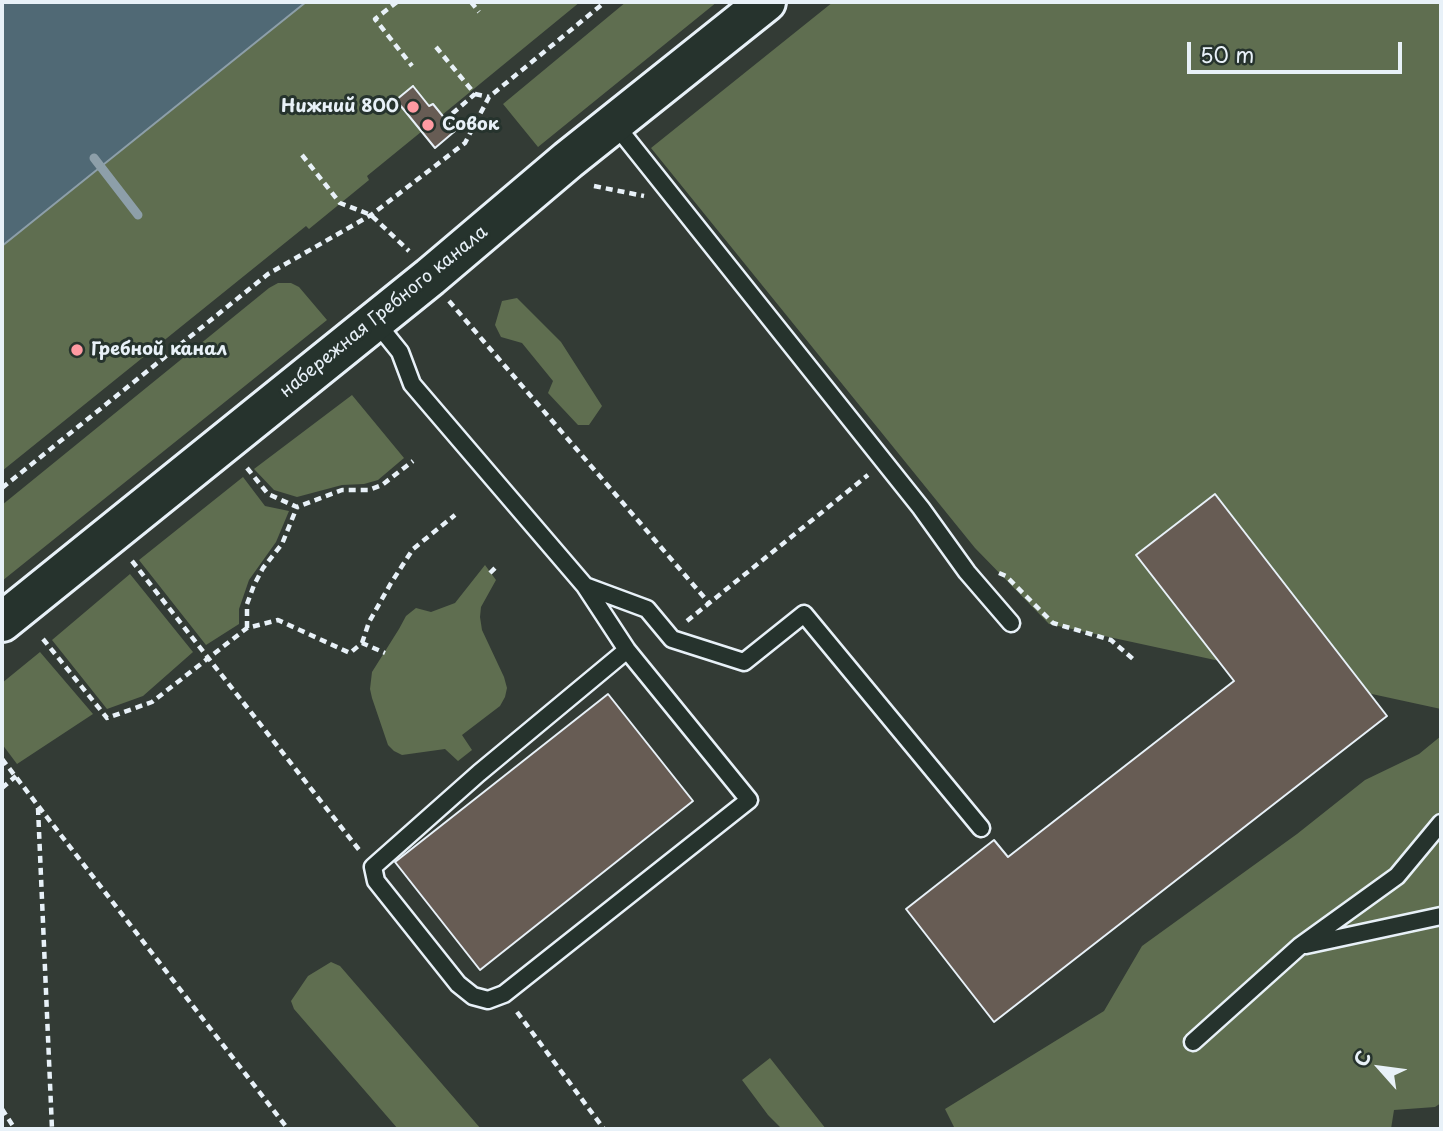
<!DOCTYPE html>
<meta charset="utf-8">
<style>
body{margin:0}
#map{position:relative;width:1443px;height:1131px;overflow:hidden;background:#333b35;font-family:"Playpen Sans",sans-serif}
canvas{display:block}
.frame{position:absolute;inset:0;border:4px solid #e8f1f8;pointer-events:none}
.north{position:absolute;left:1345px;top:1033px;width:70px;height:70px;-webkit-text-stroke:5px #26332d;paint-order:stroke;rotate:298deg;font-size:19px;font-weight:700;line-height:28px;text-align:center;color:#e8f1f8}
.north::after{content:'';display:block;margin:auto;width:24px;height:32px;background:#e8f1f8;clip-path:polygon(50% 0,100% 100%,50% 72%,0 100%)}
.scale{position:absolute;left:1187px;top:42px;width:215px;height:32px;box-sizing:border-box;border:4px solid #e8f1f8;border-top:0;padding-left:9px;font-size:21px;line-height:24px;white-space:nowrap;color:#e8f1f8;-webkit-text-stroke:5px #26332d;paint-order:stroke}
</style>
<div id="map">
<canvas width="1443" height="1131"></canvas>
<div class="frame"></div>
<div class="north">С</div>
<div class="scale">50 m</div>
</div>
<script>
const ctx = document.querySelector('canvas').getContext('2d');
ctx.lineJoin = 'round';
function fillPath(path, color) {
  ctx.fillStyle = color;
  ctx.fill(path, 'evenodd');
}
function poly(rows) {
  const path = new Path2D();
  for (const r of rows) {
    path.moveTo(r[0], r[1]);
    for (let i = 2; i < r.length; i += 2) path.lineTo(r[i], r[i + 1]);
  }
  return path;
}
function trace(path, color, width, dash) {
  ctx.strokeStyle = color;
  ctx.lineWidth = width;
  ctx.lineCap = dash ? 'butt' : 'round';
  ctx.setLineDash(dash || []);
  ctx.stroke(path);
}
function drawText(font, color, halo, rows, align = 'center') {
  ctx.font = font + ' "Playpen Sans",sans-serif';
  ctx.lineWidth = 6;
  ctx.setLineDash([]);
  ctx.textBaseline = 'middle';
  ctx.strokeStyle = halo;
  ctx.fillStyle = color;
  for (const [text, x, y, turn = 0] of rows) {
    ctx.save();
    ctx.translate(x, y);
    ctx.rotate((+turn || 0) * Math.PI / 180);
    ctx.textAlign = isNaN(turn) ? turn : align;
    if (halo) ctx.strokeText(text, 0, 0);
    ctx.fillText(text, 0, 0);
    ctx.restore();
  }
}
fillPath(poly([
 [2,2,580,2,442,115,455,131,435,148,421,132,367,176,369,180,309,229,306,226,2,471],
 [626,2,717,2,538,147,503,104],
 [833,2,1441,2,1441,709,1049,624,975,548,651,148],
 [278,283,291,283,299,287,327,320,2,581,2,505,269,288],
 [517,298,561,342,602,406,589,425,578,425,548,393,553,381,522,343,501,337,495,325,502,301],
 [352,395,404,458,378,480,364,484,342,485,297,497,274,490,254,469],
 [243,477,265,506,289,511,276,542,249,580,239,609,239,624,206,645,139,560],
 [485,565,496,580,481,607,480,617,482,630,504,677,507,688,505,697,500,706,462,735,472,750,458,761,445,749,402,755,394,751,388,745,372,698,370,689,372,672,399,629,406,616,416,608,431,612,455,603],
 [130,574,193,652,143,696,107,709,52,640],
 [40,652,93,714,17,764,2,744,2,683],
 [1441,736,1441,1103,1435,1107,1394,1110,1391,1129,955,1129,945,1109,1104,1011,1142,946,1297,834,1365,780,1419,754],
 [331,962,340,966,481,1129,398,1129,294,1009,291,1001,308,976],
 [770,1058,826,1129,782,1129,768,1115,742,1080]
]), '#5f6e50');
const water = poly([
 [2,2,306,2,2,246,2,2]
]);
fillPath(water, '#506975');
trace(water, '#8d9fa9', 2);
trace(poly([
 [94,158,138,215]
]), '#8d9fa9', 9);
const building = poly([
 [413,86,429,106,433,104,455,131,435,148,396,100,413,86],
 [1215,494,1387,716,994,1022,906,909,994,840,1008,857,1234,681,1136,555,1215,494],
 [608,694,693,801,480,970,395,862,608,694]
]);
fillPath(building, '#675c54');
trace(building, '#e8f1f8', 2);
const service = poly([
 [614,123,921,508,967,572,1011,623],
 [375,321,400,352,412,384,585,586,627,650,749,800,504,994,488,1000,473,996,458,984,376,881,373,867,479,773,627,650],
 [585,586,647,609,672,639,744,662,804,614,981,828],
 [1306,945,1441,916],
 [1193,1042,1300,946,1397,876,1441,823]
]);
const tertiary = poly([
 [2,622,430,277,568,160,766,2]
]);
trace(service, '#e8f1f8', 21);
trace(tertiary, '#e8f1f8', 44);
trace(poly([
 [397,2,375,19,412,66],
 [471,2,479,12],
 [436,47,475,94,446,119],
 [475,94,489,97],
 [302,155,340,203,371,215,409,251],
 [594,186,644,196],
 [449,301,709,603],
 [247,468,268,494,297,507,342,490,369,490,382,485,413,461],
 [2,488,268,274,371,215,465,143,489,97,605,2],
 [132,561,360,851],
 [490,573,495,568],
 [999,573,1006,576,1053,623,1111,640,1133,659],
 [687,621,868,475],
 [247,628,247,604,254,585,263,568,282,544,297,507],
 [43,639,107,718,152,702,247,628,278,620,350,653,362,643,385,653],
 [362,643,369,622,391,583,413,549,455,515],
 [2,759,288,1129],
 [2,788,16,776],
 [38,808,52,1129],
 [517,1012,604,1129],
 [2,1109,15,1129]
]), '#e8f1f8', 4.5, [7, 5]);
trace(service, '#26332d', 16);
trace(tertiary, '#26332d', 38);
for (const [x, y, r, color] of [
 [413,107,7,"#ff9aa2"],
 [428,125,7,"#ff9aa2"],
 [77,350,7,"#ff9aa2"]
]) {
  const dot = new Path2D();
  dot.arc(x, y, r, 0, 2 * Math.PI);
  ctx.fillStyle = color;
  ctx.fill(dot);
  trace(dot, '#26332d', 2.5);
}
drawText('bold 18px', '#e8f1f8', '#26332d', [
 ["Нижний 800",399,107,"right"],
 ["Совок",442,125],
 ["Гребной канал",91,350]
], 'left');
drawText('18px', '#e8f1f8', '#26332d', [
 ["набережная Гребного канала",384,312,-39]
]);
</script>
